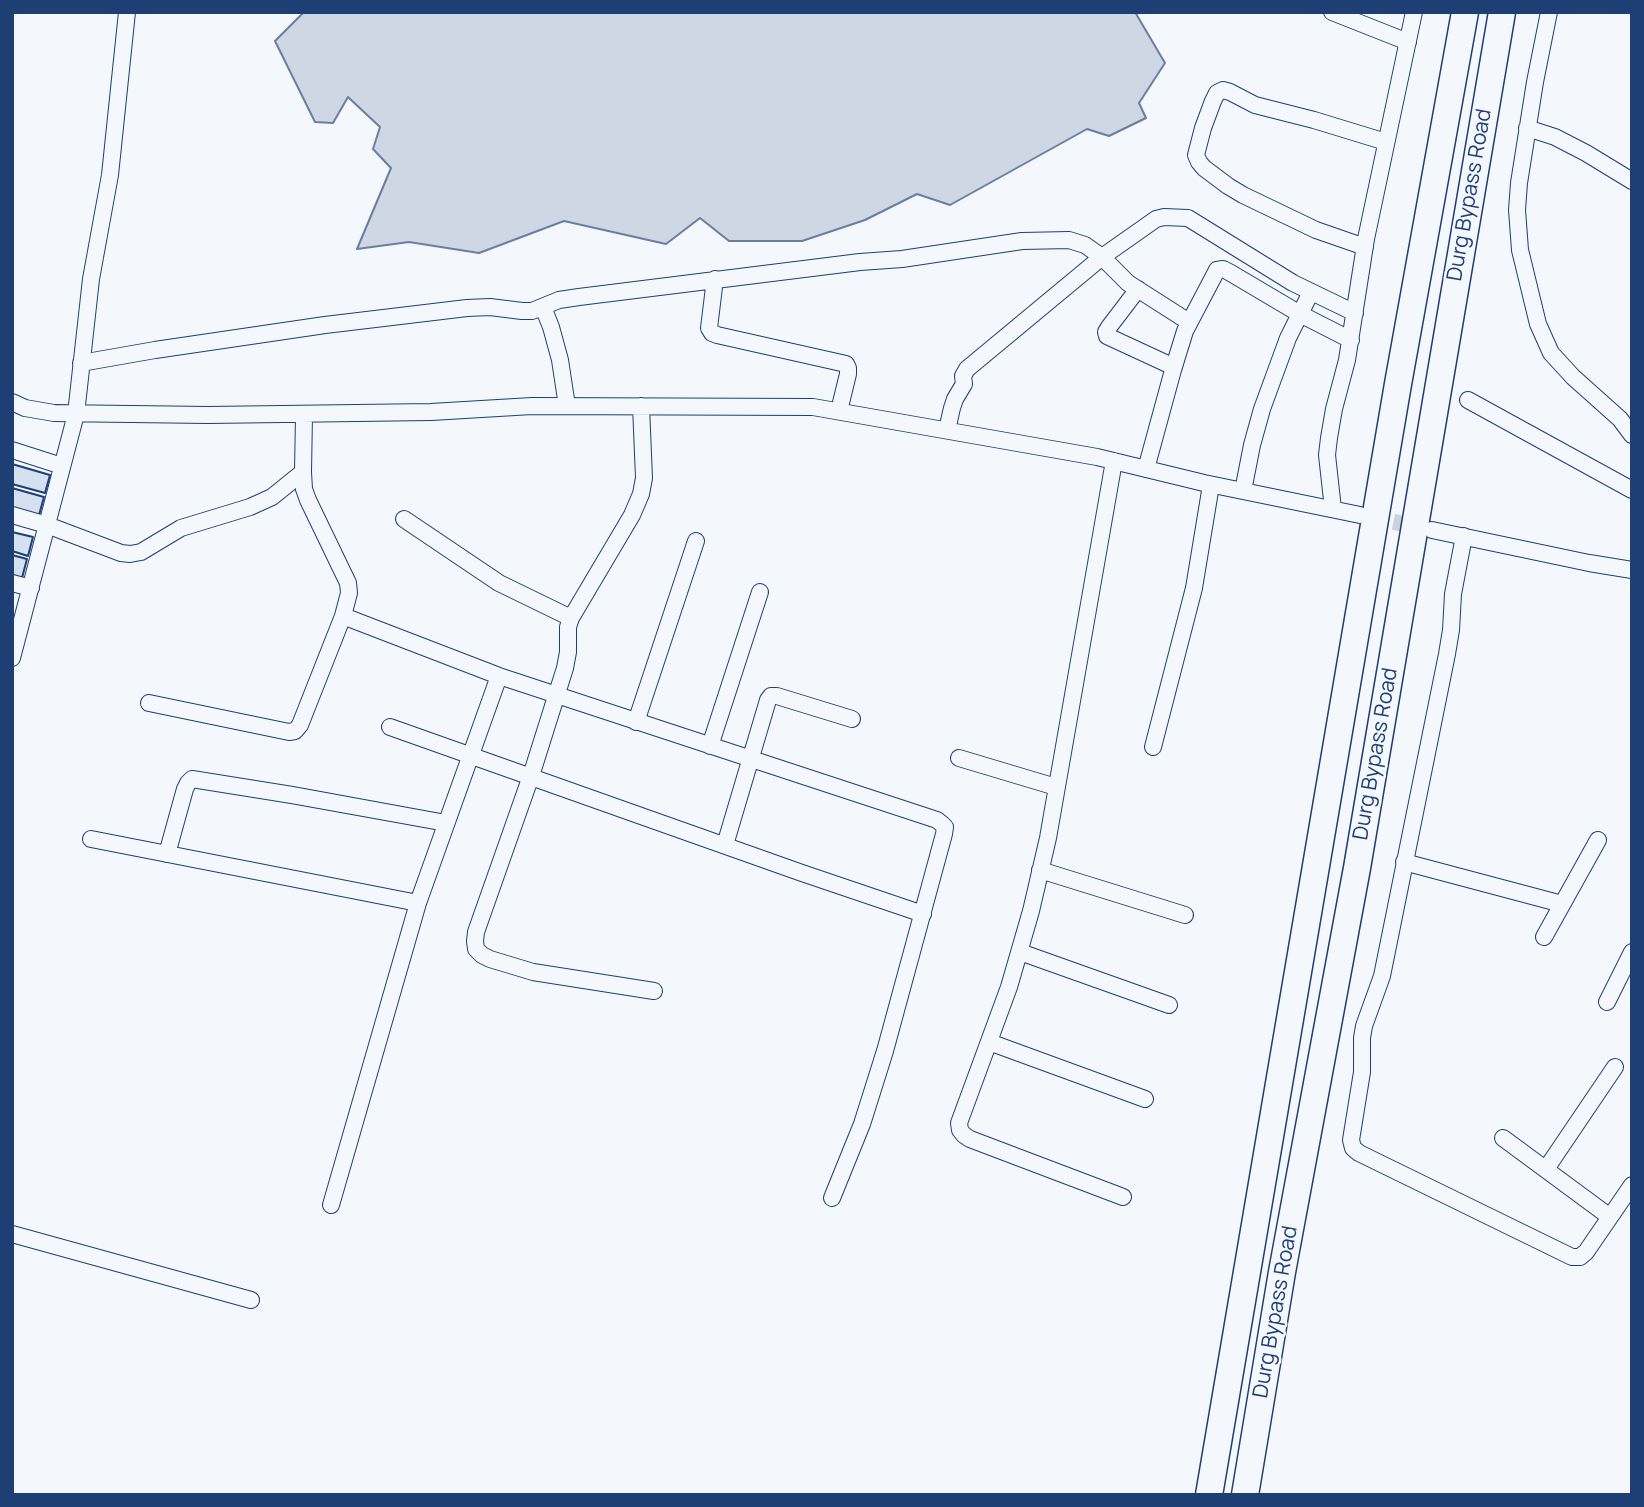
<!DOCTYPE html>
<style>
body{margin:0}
#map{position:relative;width:1644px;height:1507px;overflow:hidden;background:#f4f7fb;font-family:Manrope,sans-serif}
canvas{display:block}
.frame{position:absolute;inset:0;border:14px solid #1d3f73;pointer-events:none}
</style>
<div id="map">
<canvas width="1644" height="1507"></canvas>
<div class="frame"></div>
</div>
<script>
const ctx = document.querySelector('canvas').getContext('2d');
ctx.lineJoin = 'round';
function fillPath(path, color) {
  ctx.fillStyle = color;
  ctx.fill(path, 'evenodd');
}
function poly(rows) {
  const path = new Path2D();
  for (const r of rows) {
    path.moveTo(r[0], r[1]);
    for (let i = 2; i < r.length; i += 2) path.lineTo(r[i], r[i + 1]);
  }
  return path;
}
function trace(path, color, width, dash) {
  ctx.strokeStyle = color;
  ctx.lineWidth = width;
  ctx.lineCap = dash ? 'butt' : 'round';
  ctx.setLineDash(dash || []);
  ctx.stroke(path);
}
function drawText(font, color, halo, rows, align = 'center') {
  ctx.font = font + ' Manrope,sans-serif';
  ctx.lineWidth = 5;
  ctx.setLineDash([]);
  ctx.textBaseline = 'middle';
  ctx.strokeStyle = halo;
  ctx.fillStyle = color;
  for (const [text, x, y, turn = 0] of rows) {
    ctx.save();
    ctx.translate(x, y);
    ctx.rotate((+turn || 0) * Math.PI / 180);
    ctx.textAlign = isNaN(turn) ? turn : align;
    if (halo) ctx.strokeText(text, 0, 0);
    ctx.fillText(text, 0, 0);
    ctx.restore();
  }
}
const water = poly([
 [304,12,1135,12,1165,63,1139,103,1146,118,1109,136,1087,129,950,205,917,194,865,220,802,241,729,241,700,218,666,244,564,221,479,253,409,242,357,249,391,168,373,149,380,127,348,97,333,123,315,122,275,41,304,12]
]);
fillPath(water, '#cfd7e4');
trace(water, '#687fa3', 2);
const building = poly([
 [12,464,50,475,45,493,12,484,12,464],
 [12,488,44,497,39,515,12,508,12,488],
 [12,532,33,537,28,556,12,551,12,532],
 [12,555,27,559,22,578,12,575,12,555]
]);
fillPath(building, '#d5e0f0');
trace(building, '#1d3f73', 2);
trace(poly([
 [1370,517,1423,528]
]), '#c9d2e0', 16, [16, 8]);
const minor = poly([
 [1332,12,1408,42],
 [1549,12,1535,82,1519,183,1517,210,1520,250,1538,324,1551,353,1573,377,1620,419,1632,435],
 [1527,128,1555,137,1586,153,1632,181],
 [1365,247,1316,230,1243,195,1228,186,1204,168,1199,162,1196,155,1203,128,1213,101,1217,93,1223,90,1230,92,1255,105,1314,120,1386,142],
 [715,279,709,328,712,333,717,335,846,364,848,368,848,374,839,411],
 [1138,289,1109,327,1106,332,1107,336,1174,367],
 [543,307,551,327,560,360,567,406],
 [81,363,155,350,325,325,467,308,490,307,522,311,532,311,559,300,579,297,860,262,902,259,1022,241,1069,240,1085,245,1102,257,1128,283,1189,322],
 [1468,400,1632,490],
 [12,402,25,408,54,413,208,415,431,412,532,406,813,407,1097,457,1204,483,1360,515],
 [641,406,644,478,641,494,632,515,571,618,568,627,568,652,565,668,531,776,476,932,475,941,476,949,482,955,490,959,533,972,654,991],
 [947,430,952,408,955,399,964,384,963,376,967,369,1102,257,1156,219,1164,217,1188,218,1293,283,1355,313],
 [12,450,62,466],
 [1114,461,1048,838,1031,911,1009,987,959,1123,960,1130,964,1135,970,1139,1123,1197],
 [1146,469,1173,370,1185,331,1217,270,1223,269,1229,272,1300,314,1351,340],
 [1243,491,1252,445,1262,409,1288,338,1311,292],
 [1333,509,1327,455,1329,438,1334,409,1347,360,1366,239,1414,12],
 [12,515,47,525,121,553,130,554,141,552,181,528,250,507,272,497,303,472],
 [404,519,499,583,571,618],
 [1432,530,1589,563,1632,570],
 [1464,536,1453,594,1451,630,1447,654,1382,976,1364,1026,1362,1038,1362,1072,1351,1140,1353,1148,1359,1153,1572,1257,1580,1257,1586,1252,1632,1185],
 [12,583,31,588],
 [343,616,499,676,937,820,942,824,945,827,944,834,885,1051,862,1124,832,1198],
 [12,658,76,414,91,279,110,175,127,12],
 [149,703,289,732,295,731,300,725,343,616,349,593,348,583,308,500,304,489,303,472,304,415],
 [636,722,696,541],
 [390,727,802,873,923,914],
 [710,746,760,592],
 [1153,747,1194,588,1211,485],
 [959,758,1056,787],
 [91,839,418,903],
 [725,845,768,700,771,696,777,696,852,719],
 [167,854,185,789,188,783,192,779,292,795,446,823],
 [1404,862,1562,904],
 [1040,870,1185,915],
 [1544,937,1598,840],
 [1020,952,1169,1005],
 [1607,1002,1632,952],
 [989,1042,1145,1099],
 [1503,1138,1610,1217],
 [1546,1169,1615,1067],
 [331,1205,418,903,499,676],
 [12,1234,251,1300]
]);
const trunk = poly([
 [1209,1495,1398,384,1465,12],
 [1245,1495,1282,1272,1357,868,1502,12]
]);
trace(minor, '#1d3f73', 18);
trace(trunk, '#1d3f73', 29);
trace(minor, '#f4f7fb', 16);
trace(trunk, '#f4f7fb', 26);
drawText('21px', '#1d3f73', '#f4f7fb', [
 ["Durg Bypass Road",1470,195,-80],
 ["Durg Bypass Road",1376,754,-80],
 ["Durg Bypass Road",1276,1312,-80]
]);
</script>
